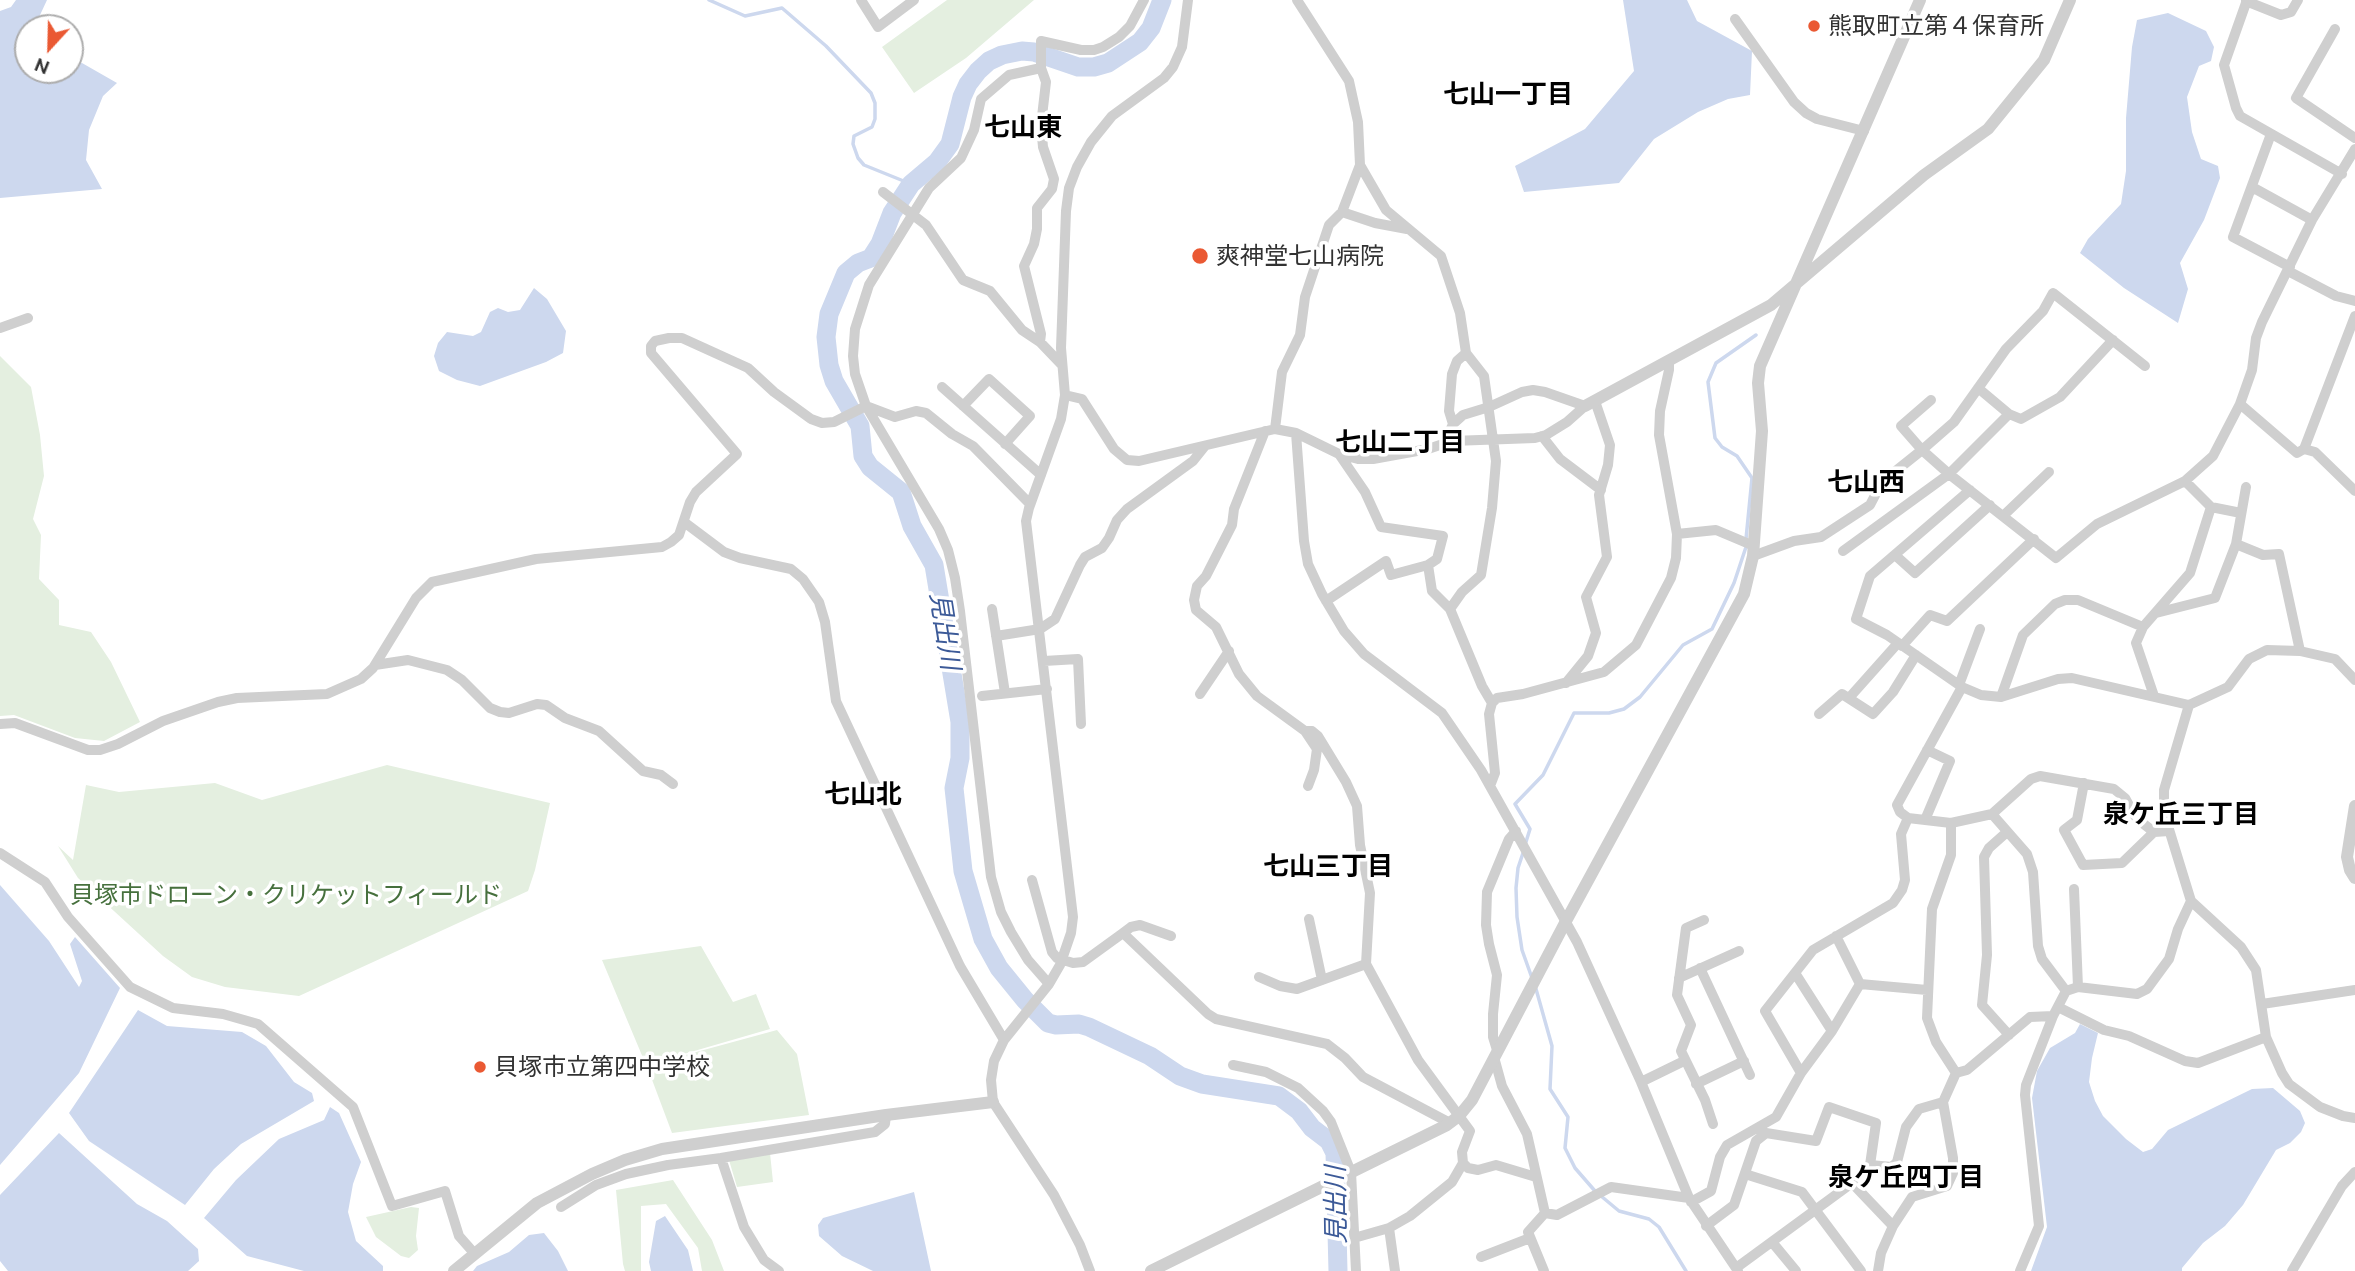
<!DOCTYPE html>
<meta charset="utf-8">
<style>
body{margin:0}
#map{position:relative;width:2355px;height:1271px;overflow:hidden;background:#fff;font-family:Ubuntu,sans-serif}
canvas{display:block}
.north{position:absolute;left:14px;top:14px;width:70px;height:70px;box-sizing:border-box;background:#fff;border:2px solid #adadad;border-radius:50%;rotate:202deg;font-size:19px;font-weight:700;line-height:28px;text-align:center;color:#323232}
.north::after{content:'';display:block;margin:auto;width:24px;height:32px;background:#ea5933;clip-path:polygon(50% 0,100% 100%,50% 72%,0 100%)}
</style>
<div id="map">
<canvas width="2355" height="1271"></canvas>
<div class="north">N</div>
</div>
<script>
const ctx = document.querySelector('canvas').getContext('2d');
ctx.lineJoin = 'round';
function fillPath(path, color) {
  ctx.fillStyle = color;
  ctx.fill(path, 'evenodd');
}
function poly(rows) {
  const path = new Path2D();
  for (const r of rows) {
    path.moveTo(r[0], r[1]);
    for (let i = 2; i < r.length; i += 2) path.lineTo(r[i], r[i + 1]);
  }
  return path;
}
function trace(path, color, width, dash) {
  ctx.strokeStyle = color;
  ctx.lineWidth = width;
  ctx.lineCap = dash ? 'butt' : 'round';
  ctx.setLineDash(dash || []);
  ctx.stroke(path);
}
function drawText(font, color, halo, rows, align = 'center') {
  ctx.font = font + ' Ubuntu,"Noto Sans JP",sans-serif';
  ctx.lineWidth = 7;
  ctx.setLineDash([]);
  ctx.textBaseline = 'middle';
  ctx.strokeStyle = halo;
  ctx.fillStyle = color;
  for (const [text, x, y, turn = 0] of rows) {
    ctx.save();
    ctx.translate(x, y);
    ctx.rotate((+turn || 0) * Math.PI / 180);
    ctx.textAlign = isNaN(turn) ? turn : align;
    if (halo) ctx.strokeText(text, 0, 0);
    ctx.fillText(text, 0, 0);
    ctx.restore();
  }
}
fillPath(poly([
 [947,0,1034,0,966,58,914,93,882,47],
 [0,356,31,387,40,435,44,476,33,519,41,535,39,579,59,600,59,625,91,632,111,662,140,722,104,741,75,738,14,715,0,716],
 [387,765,550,803,535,870,528,891,299,996,225,987,192,977,163,956,78,878,58,846,73,860,86,785,119,792,215,783,262,800],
 [701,946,733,1002,756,994,770,1029,646,1065,602,960],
 [777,1030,797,1054,809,1115,672,1133,648,1069,678,1057],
 [770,1153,773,1182,737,1187,729,1160],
 [673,1180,712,1240,724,1271,702,1271,698,1248,666,1204,641,1206,641,1271,625,1271,623,1264,616,1190],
 [411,1207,419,1208,416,1236,418,1250,409,1258,401,1256,376,1237,366,1217]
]), '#e4efe0');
fillPath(poly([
 [16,0,47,0,34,28,28,28,28,70,70,70,70,60,82,63,117,83,103,96,89,130,86,160,102,189,0,198,0,11,11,7],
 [1623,0,1687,0,1697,21,1752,51,1750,95,1728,99,1698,112,1654,139,1619,183,1524,192,1515,166,1585,129,1634,71],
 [2168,13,2206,31,2214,47,2211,61,2199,66,2187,97,2192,132,2201,159,2218,166,2220,178,2204,220,2180,263,2188,289,2178,323,2124,288,2080,253,2088,239,2121,204,2126,171,2126,118,2132,47,2137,20],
 [534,288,547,299,566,331,563,353,546,362,480,386,457,380,439,371,434,356,438,343,447,332,473,336,481,332,490,312,498,308,508,312,520,310],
 [0,885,49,941,79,987,82,981,70,944,75,937,120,988,79,1073,0,1165],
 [138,1010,167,1026,242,1032,266,1046,294,1082,312,1093,314,1101,241,1144,214,1169,185,1205,89,1141,69,1113],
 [2080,1024,2098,1033,2092,1058,2089,1082,2095,1101,2103,1116,2126,1139,2143,1152,2152,1149,2168,1130,2252,1089,2273,1088,2300,1111,2305,1123,2301,1132,2290,1143,2276,1150,2243,1205,2225,1226,2203,1243,2182,1268,2182,1271,2031,1271,2047,1227,2032,1098,2037,1071,2050,1048,2075,1033],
 [330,1107,339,1113,361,1162,353,1184,348,1212,356,1241,383,1266,383,1271,304,1271,247,1256,204,1218,236,1180,279,1139,324,1120],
 [59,1133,137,1204,167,1221,198,1249,199,1261,188,1271,8,1271,0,1261,0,1195],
 [914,1192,931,1271,873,1271,842,1256,819,1236,818,1225,823,1218],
 [665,1216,688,1250,693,1271,651,1271,649,1262,656,1221],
 [544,1233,558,1251,568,1271,473,1271,477,1266,509,1252,529,1235]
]), '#cdd8ee');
trace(poly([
 [709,0,745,16,782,8,826,46,871,93,875,103,875,119,872,127,854,136,853,144,858,158,864,165,911,184],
 [1746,539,1752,478,1737,456,1722,447,1715,438,1708,382,1716,363,1756,335],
 [1525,845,1530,829,1515,804,1543,775,1574,713,1609,713,1624,709,1640,697,1683,645,1712,629,1734,583,1746,547],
 [1523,853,1518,868,1516,888,1517,917,1522,950,1532,978],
 [1536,989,1552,1046,1550,1089,1568,1117,1565,1148,1575,1168,1595,1191],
 [1601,1196,1619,1211,1649,1219,1659,1227,1686,1271]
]), '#cdd8ee', 3.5);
trace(poly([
 [1162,0,1151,28,1140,42,1108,63,1094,67,1078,67,1034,52,1022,51,1002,55,989,61,978,71,968,84,962,97,950,144,937,162,911,184,892,213,880,244,871,258,858,263,846,273,829,314,826,337,829,365,834,381,860,426,863,456,870,467,901,492,912,526,934,565,960,722,960,758,954,788,963,871,983,939,999,968,1025,1000,1048,1023,1056,1025,1079,1024,1089,1027,1150,1056,1180,1076,1202,1084,1279,1096,1299,1111,1312,1128,1329,1141,1335,1153,1338,1271]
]), '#cdd8ee', 19);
trace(poly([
 [861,0,878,27,914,0],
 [2247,0,2224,65,2236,108,2240,116,2342,174],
 [2246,1,2281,15,2291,12,2298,0],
 [1735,19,1794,102,1806,113,1817,119,1864,131],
 [2335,29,2296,98,2355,138],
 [1041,68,1009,75,981,99,974,130,961,158,929,188,869,285,855,329,853,356,855,374,866,406,939,529,948,550,955,578,960,611,991,877,1001,912,1011,932,1028,960,1049,984],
 [2271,134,2233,237,2290,267],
 [1360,165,1386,210,1441,256,1460,313,1466,353,1484,376,1496,461,1492,508,1481,575,1462,592,1450,609],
 [2252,187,2312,220],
 [883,192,926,225,963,280,990,291,1022,330,1040,342,1062,365],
 [1342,212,1375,223,1407,229],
 [2288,271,2336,296,2355,301],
 [0,328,28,318],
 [1040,342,1041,334,1024,266,1034,244,1037,229,1037,208,1052,189,1054,179,1043,147,1041,125,1046,82,1041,68,1041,41,1081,50,1094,50,1103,47,1119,37,1130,26,1144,0],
 [942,387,1041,475],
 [1978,388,2009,414,2021,419,2060,397,2113,340],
 [1065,395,1082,399,1114,449,1127,460,1139,461,1275,429,1296,433,1339,454,1358,459,1373,459,1428,449,1452,441,1535,438,1546,435,1567,422,1585,406],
 [1931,400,1901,426,1922,450,1954,422,2006,349,2043,311,2053,293,2145,366],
 [2240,404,2297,453,2304,449,2315,452,2355,491],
 [963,406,989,379,1030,416,1005,444],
 [1453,424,1449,411,1452,374,1457,361,1466,353],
 [1275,429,1282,372,1300,335,1305,297,1329,225,1342,212,1360,165,1358,122,1349,81,1297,0],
 [1265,431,1234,509,1232,525,1206,576,1197,586,1194,600,1196,610,1216,627,1239,674,1257,696,1305,731,1317,749,1314,770,1308,786],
 [1296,433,1304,541,1308,564,1322,594,1344,631,1364,654,1442,713,1481,770,1577,942,1641,1082,1689,1198,1738,1271],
 [1542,436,1560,459,1601,490],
 [1444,444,1453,424,1463,415,1489,407,1522,392,1533,390,1545,392,1585,406],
 [2304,449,2355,316],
 [1339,454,1365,492,1381,527,1443,536,1437,559,1428,565],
 [1970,490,1870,576,1856,619,1887,635,1962,687,1981,695,2001,697,2058,679,2072,678,2189,705],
 [2211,507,2241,513],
 [2003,516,2049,472],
 [684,522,724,552,740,558,791,569,803,579,819,602,825,622,836,701,960,966,1004,1040],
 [1677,534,1716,530,1754,546],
 [2236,544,2263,555,2279,554,2300,651],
 [1843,551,1949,474,2009,414],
 [1895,555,1915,573,1990,505],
 [1753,556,1794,541,1821,537,1870,505,1882,482,1922,450,1949,474,2056,558,2097,524,2185,481,2213,456,2240,404,2252,370,2256,338,2262,322,2312,220,2355,149],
 [1326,601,1386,561,1391,575,1428,565,1432,591,1450,609,1482,686,1492,703],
 [992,609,1005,693],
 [2156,613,2215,598,2236,544,2246,487],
 [996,636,1040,629,1055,619,1080,565,1085,557,1102,548,1109,538,1117,520,1127,509,1193,461,1205,446],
 [1902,646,1930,615,1947,621,2034,539],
 [1044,661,1078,659,1081,724],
 [375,665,408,660,447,670,462,680,490,708,500,712,509,713,537,704,546,705,565,718,599,731,643,771,661,775,673,784],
 [2355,680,2335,659,2300,651,2267,650,2249,659,2228,687,2189,705,2164,790,2164,813,2191,901,2241,947,2256,970,2266,1037,2282,1073,2289,1084,2320,1107,2343,1116,2355,1118],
 [1566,683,1588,656,1596,633,1586,597,1607,557,1599,495,1608,465,1610,445,1595,401],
 [1959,685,1980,629],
 [1962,687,1897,805,1900,812,1908,818,1951,823,1992,814,2027,854,2033,872,2038,946,2042,959,2066,991,2078,987,2137,994,2147,989,2169,959,2178,929,2191,901],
 [1200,694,1229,651],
 [982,696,1047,689],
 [2154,696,2136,643,2143,627,2190,573,2211,507,2185,481],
 [2001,697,2023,635,2055,604,2065,600,2078,600,2143,627],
 [1849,698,1898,643],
 [1819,714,1842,694,1873,714,1893,692,1916,655],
 [0,724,15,723,88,750,100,750,118,744,163,721,218,702,237,698,327,694,361,679,373,668,416,598,432,582,536,559,662,547,671,542,679,535,690,502,696,492,737,454,651,353,651,346,655,341,669,338,682,338,748,368,774,392,811,419,822,423,834,422,866,406,895,417,916,411,926,413,952,434,973,446,1030,504],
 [1305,731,1312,731,1318,736,1346,782,1357,806,1360,845,1370,893,1366,964,1418,1060,1470,1131,1462,1152,1463,1163,1468,1168,1478,1170,1496,1165,1536,1177],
 [2084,783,2077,820,2064,830,2083,865,2122,863,2154,832],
 [1490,786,1495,773,1489,714,1492,703,1497,698,1523,694,1604,672,1636,645,1671,578,1676,558,1677,534,1659,435,1660,411,1669,370,1669,361],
 [1992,814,2031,779,2040,776,2114,789,2125,798,2136,818,2154,832,2169,831],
 [1925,820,1950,761,1927,750],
 [2007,832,1989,848,1984,857,1987,955,1982,1005,2009,1035],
 [0,853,45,882,68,917,130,987,173,1008,223,1014,258,1024,353,1107,392,1206,445,1191,459,1236,474,1253],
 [1032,880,1052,952,1057,958,1073,963,1083,962,1123,933,1208,1014,1216,1019,1327,1044,1345,1058,1363,1077,1450,1123],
 [2074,889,2078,987],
 [1309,919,1322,980],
 [1704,920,1686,928,1677,995,1691,1025,1681,1051,1705,1100,1713,1124],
 [1123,933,1131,927,1140,925,1171,936],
 [1836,936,1860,984,1927,990],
 [1700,968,1750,1075],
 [1795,973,1832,1031],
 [1259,977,1280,986,1297,989,1366,964],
 [1679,978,1739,951],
 [2262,1004,2355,990],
 [2058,1007,2104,1030,2129,1036,2185,1061,2198,1063,2266,1037],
 [1497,1050,1493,1037,1493,1014,1497,975,1489,944,1486,925,1487,892,1509,839,1516,831],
 [1494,1057,1502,1086,1527,1134,1545,1213],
 [1233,1065,1266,1072,1298,1088,1323,1111,1331,1122,1351,1172,1356,1271],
 [1801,1073,1765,1011,1813,950,1893,903,1902,890,1905,880,1901,834,1908,818],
 [1956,1073,1967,1070,2030,1017,2053,1016],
 [1641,1082,1684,1061],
 [1696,1084,1744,1061],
 [721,1158,875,1132,885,1124,886,1115],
 [1870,1165,1892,1167,1897,1162,1906,1127,1919,1109,1943,1102],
 [1745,1174,1802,1192,1861,1271],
 [1852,1183,1893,1226],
 [1691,1202,1711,1191,1720,1157,1727,1145,1776,1117,1801,1073,1832,1031,1860,984],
 [561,1207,596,1185,626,1174,668,1165,721,1158,744,1227,764,1260,779,1271],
 [1706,1226,1734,1205,1756,1141,1766,1133,1816,1141,1829,1107,1876,1123,1870,1165,1852,1183,1736,1268],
 [1389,1228,1395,1271],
 [1354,1238,1389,1228,1410,1216,1452,1182,1463,1163],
 [1772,1242,1796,1271],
 [1481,1257,1530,1238],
 [1090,1271,1080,1245,1054,1195,993,1102,991,1080,994,1061,1004,1040,1049,984,1060,965,1071,933,1073,917,1026,521,1029,508,1061,419,1065,395,1061,348,1066,211,1069,188,1077,167,1091,142,1112,116,1164,78,1173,67,1182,47,1188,0],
 [1544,1271,1528,1232,1545,1213,1557,1215,1611,1187,1689,1198],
 [1878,1271,1881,1253,1893,1226,1912,1197,1947,1186,1953,1173,1953,1158,1943,1102,1956,1073,1936,1042,1927,1018,1932,909,1951,855,1951,823],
 [2020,1271,2039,1226,2025,1095,2026,1085,2053,1016,2066,991],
 [2292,1271,2342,1186,2355,1172]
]), '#cfcfcf', 10);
trace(poly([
 [1585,406,1771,305,1924,175,1988,129,2044,60,2070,0],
 [2355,806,2347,857,2350,870,2355,878],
 [454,1271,537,1203,592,1174,625,1160,662,1149,886,1115,993,1102],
 [1151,1271,1447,1125,1459,1116,1472,1100,1566,921,1744,594,1753,556,1762,431,1758,383,1760,366,1920,0]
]), '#cfcfcf', 12);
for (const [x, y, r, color] of [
 [1814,26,7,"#ea5933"],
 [1200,256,9,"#ea5933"],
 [480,1067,7,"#ea5933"]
]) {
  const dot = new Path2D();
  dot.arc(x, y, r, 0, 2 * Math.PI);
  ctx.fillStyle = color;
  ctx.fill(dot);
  trace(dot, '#fff', 2.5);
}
drawText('24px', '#323232', '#fff', [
 ["熊取町立第４保育所",1828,26],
 ["爽神堂七山病院",1216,256],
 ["貝塚市立第四中学校",494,1067]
], 'left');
drawText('24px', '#46703d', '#fff', [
 ["貝塚市ドローン・クリケットフィールド",286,895]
]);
drawText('bold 26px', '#000', '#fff', [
 ["七山一丁目",1508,94],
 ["七山東",1023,127],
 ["七山二丁目",1400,442],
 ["七山西",1866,482],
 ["七山北",863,794],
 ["泉ケ丘三丁目",2181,814],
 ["七山三丁目",1328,866],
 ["泉ケ丘四丁目",1906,1177]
]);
drawText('italic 26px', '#3c5a98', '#fff', [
 ["見出川",945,631,81],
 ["見出川",1336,1205,-91]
]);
</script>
